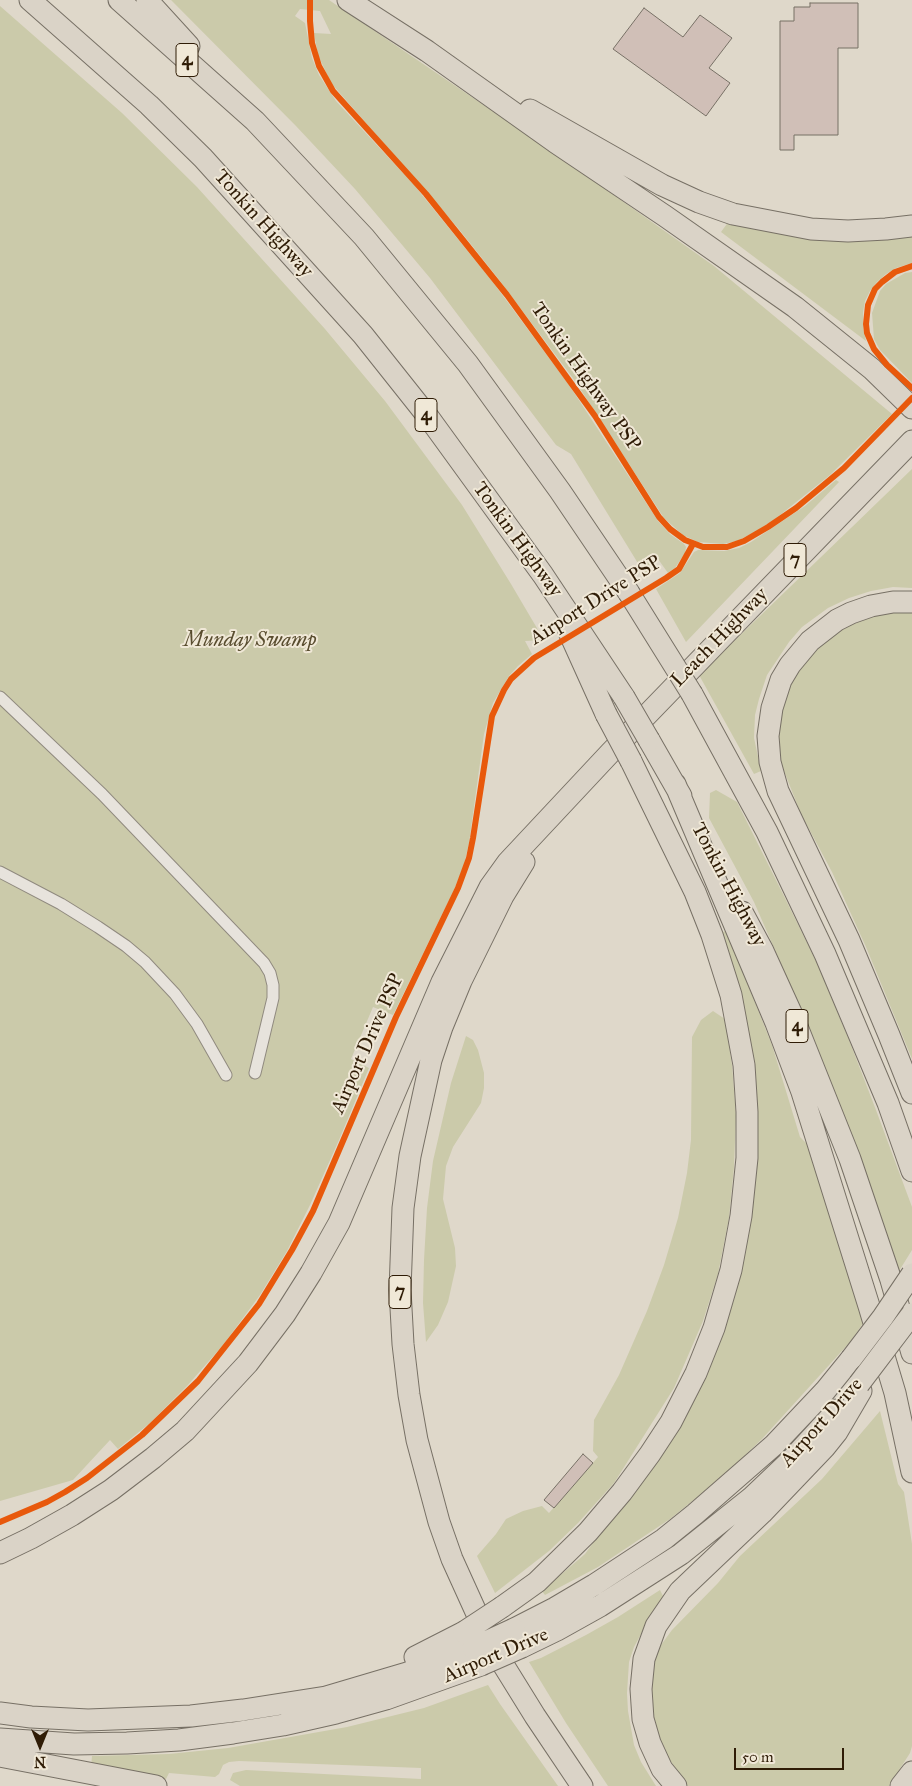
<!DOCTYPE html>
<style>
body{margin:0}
#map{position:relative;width:912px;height:1786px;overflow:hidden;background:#dfd8ca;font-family:"IM FELL Great Primer",serif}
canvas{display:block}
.north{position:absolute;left:15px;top:1721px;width:50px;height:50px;-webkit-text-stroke:4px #f0e8d7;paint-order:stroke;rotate:180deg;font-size:14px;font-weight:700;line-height:20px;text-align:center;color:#2f1c06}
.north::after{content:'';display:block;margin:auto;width:18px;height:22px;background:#2f1c06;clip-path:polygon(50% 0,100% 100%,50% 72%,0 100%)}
.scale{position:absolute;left:734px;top:1748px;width:110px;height:22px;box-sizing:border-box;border:2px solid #2f1c06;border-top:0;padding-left:6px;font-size:15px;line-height:18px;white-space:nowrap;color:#2f1c06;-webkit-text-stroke:4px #f0e8d7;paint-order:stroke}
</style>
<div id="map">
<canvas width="912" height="1786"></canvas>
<div class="north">N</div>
<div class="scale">50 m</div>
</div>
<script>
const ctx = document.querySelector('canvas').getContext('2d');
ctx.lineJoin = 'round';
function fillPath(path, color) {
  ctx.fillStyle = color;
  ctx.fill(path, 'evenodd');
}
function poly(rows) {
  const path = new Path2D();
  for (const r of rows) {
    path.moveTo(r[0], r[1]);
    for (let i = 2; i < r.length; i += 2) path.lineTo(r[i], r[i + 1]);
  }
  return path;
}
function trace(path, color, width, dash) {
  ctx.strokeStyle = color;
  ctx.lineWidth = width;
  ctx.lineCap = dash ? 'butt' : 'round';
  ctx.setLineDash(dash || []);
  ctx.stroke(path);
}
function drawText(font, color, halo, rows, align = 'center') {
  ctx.font = font + ' "IM FELL Great Primer",serif';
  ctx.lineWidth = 4;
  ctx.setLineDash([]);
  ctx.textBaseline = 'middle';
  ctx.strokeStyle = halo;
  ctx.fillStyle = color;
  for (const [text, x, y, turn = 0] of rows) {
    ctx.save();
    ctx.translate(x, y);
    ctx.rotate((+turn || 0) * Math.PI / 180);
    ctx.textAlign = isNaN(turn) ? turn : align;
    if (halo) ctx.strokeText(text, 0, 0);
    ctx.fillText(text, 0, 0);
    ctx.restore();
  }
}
fillPath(poly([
 [171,0,329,0,563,159,714,266,892,414,830,475,775,519,755,532,737,541,723,544,698,542,683,535,664,518,575,381,497,277,458,228,331,83,318,55,314,33,331,34,320,11,300,9,295,16,305,23,312,58,319,75,336,101,414,185,492,281,569,385,658,521,670,534,684,544,686,547,685,553,675,568,668,573,658,559,647,578,571,454,556,445,430,278,355,189,296,126],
 [0,6,122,113,197,187,325,329,385,401,462,505,511,584,544,640,525,641,532,654,518,666,509,676,493,703,484,734,469,843,464,865,454,890,393,1015,373,1007,351,1059,369,1068,339,1140,310,1205,287,1251,260,1295,223,1345,187,1386,150,1423,118,1449,110,1440,73,1480,0,1501],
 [729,221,912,234,912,263,896,268,886,274,877,282,870,291,865,301,863,312,863,328,866,341,721,232],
 [912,272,912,383,880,350,874,339,872,313,880,291,886,284,905,273],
 [912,469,912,588,893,587,871,591,849,598,828,608,802,627,789,642,767,675,759,699,755,715,754,738,761,771,754,774,699,675],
 [836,480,839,482,686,642,656,589,680,573,694,552,698,550,724,551,739,548,751,542,805,506],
 [912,609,912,1059,866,947,832,872,801,814,780,761,776,742,786,689,805,658,840,628,880,612],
 [716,790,737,802,780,888,817,963,849,1040,876,1110,912,1207,912,1250,899,1271,863,1168,815,1042,754,902,709,818,710,793],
 [726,930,772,1045,800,1137,808,1145,864,1322,850,1342,762,1439,721,1478,670,1519,598,1567,545,1595,542,1591,585,1554,603,1529,721,1339,735,1297,752,1213,757,1163,719,935],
 [713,1011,725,1019,732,1065,736,1115,734,1167,729,1218,718,1274,703,1321,674,1388,614,1483,578,1523,549,1551,495,1593,477,1556,496,1534,506,1519,523,1511,542,1506,549,1513,598,1457,593,1451,594,1420,619,1375,647,1311,664,1265,678,1218,687,1173,691,1140,692,1037,701,1020],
 [466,1036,473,1040,478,1050,484,1073,484,1088,481,1103,453,1147,446,1166,443,1199,455,1248,456,1266,448,1302,438,1325,426,1342,423,1303,424,1260,427,1208,433,1161,451,1083],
 [880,1411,898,1484,904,1492,912,1544,912,1746,910,1753,889,1786,688,1786,665,1753,651,1715,650,1697,653,1663,658,1649,672,1630,718,1583,740,1556,822,1479],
 [660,1590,663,1596,652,1614,634,1647,629,1662,627,1693,628,1711,634,1745,641,1762,656,1786,608,1786,566,1723,529,1662,541,1658,586,1635,618,1617],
 [488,1685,500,1704,558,1786,240,1786,230,1780,233,1773,246,1770,421,1779,421,1768,239,1761,229,1762,223,1765,219,1774,215,1777,169,1773,166,1779,91,1767,92,1756,169,1754,228,1748,347,1727,424,1708]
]), '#cbcaaa');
const building = poly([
 [810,3,858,3,858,48,838,48,838,135,794,135,794,150,780,150,780,21,794,21,794,7,810,7,810,3],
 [644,8,683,37,700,15,732,38,709,68,730,83,706,116,613,49,644,8],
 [583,1454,593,1463,554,1508,544,1500,583,1454]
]);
fillPath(building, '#d0bfb7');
trace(building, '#777065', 1);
const minor = poly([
 [0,697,102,794,264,963,270,973,273,985,273,998,255,1073],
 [0,872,61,904,98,927,126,946,145,962,175,994,197,1024,226,1075]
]);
const motorway = poly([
 [30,0,149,105,203,158,363,335,429,418,543,575,624,697],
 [119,0,255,121,364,237,468,364,560,491,629,593],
 [147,0,189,46],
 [348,0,427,51,555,142,665,216,795,307,872,369,912,408],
 [530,110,662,185,699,202,733,214,811,229,848,231,886,229,912,226],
 [912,602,893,602,871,606,851,613,837,620,810,641,790,665,781,680,772,708,768,736,770,762,778,791,849,940,889,1035,912,1093],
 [569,632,606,714],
 [692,694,767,832,825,954,888,1103,912,1171],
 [649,740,681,796],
 [675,784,776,1023,802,1092,869,1306,895,1393,912,1472],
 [524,862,503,896,461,981,442,1027,431,1060,410,1156,403,1208,400,1290,403,1344,409,1395,417,1440,439,1522,452,1559,491,1645,535,1716,582,1786],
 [742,912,763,951,794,1019,850,1159,891,1280,912,1353],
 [0,1553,31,1538,72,1515,111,1490,153,1458,185,1431,248,1363,285,1314,311,1273,339,1223,442,982,490,887,508,862,610,753,912,441],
 [502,1607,537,1582,588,1532,622,1492,650,1454,671,1422,696,1373,714,1328,731,1270,741,1216,747,1158,747,1112,744,1065,731,995,712,935,695,892,631,761],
 [514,1629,555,1608,594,1585,664,1539,695,1514,774,1445,825,1391,851,1359],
 [522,1647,557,1630,600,1606,681,1554,751,1498,792,1459,837,1410],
 [415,1657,464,1632],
 [0,1713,31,1717,88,1720,191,1716,243,1710,326,1697,407,1673,473,1648],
 [0,1739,74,1744,127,1743,179,1740,233,1733,283,1725,336,1713,386,1699,481,1665],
 [0,1756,156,1786],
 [676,1786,662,1769,650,1743,643,1719,641,1689,644,1659,656,1626,680,1591,762,1513,825,1447,837,1432,861,1391],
 [901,1786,912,1772]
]);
trace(minor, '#908a7f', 13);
trace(motorway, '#777065', 23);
trace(minor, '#e7e3dc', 11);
trace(motorway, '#dad3c7', 21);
const motorwayBridge = poly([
 [629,593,692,694],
 [624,697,649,740],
 [606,714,631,761],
 [851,1359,883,1317,912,1274],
 [859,1384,912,1314],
 [464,1632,502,1607],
 [473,1648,514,1629],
 [481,1665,522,1647]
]);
trace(motorwayBridge, '#777065', 23, []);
trace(motorwayBridge, '#dad3c7', 21);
trace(poly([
 [310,0,310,21,312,43,319,66,333,91,426,194,507,295,595,416,659,517,670,529,685,540,703,547,727,547,744,541,768,527,796,508,844,468,912,398],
 [912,266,895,272,882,282,875,289,868,305,866,324,867,333,874,349,887,365,912,388],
 [0,1522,47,1502,65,1492,87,1478,142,1435,198,1381,259,1304,292,1250,313,1211,396,1017,458,888,469,858,473,838,492,716,504,690,511,679,534,658,666,578,679,569,693,544]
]), '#e8590c', 6);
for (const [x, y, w] of [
 [187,60,22],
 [426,415,22],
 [795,560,22],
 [797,1026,22],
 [400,1292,22]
]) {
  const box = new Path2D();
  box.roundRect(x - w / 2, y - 16.5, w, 33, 4);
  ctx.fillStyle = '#f0e8d7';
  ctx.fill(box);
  trace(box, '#2f1c06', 1);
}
drawText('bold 19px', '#2f1c06', null, [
 ["4",187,60],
 ["4",426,415],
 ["7",795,560],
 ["4",797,1026],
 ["7",400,1292]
]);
drawText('20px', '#2f1c06', '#f0e8d7', [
 ["Tonkin Highway",263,224,48],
 ["Tonkin Highway PSP",585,377,55],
 ["Tonkin Highway",517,540,54],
 ["Airport Drive PSP",596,601,-32],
 ["Leach Highway",720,638,-46],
 ["Tonkin Highway",728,885,62],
 ["Airport Drive PSP",368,1044,-66],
 ["Airport Drive",822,1423,-48],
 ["Airport Drive",496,1656,-23]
]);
drawText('italic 20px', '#594d2f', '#f0e8d7', [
 ["Munday Swamp",250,641]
]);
</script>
